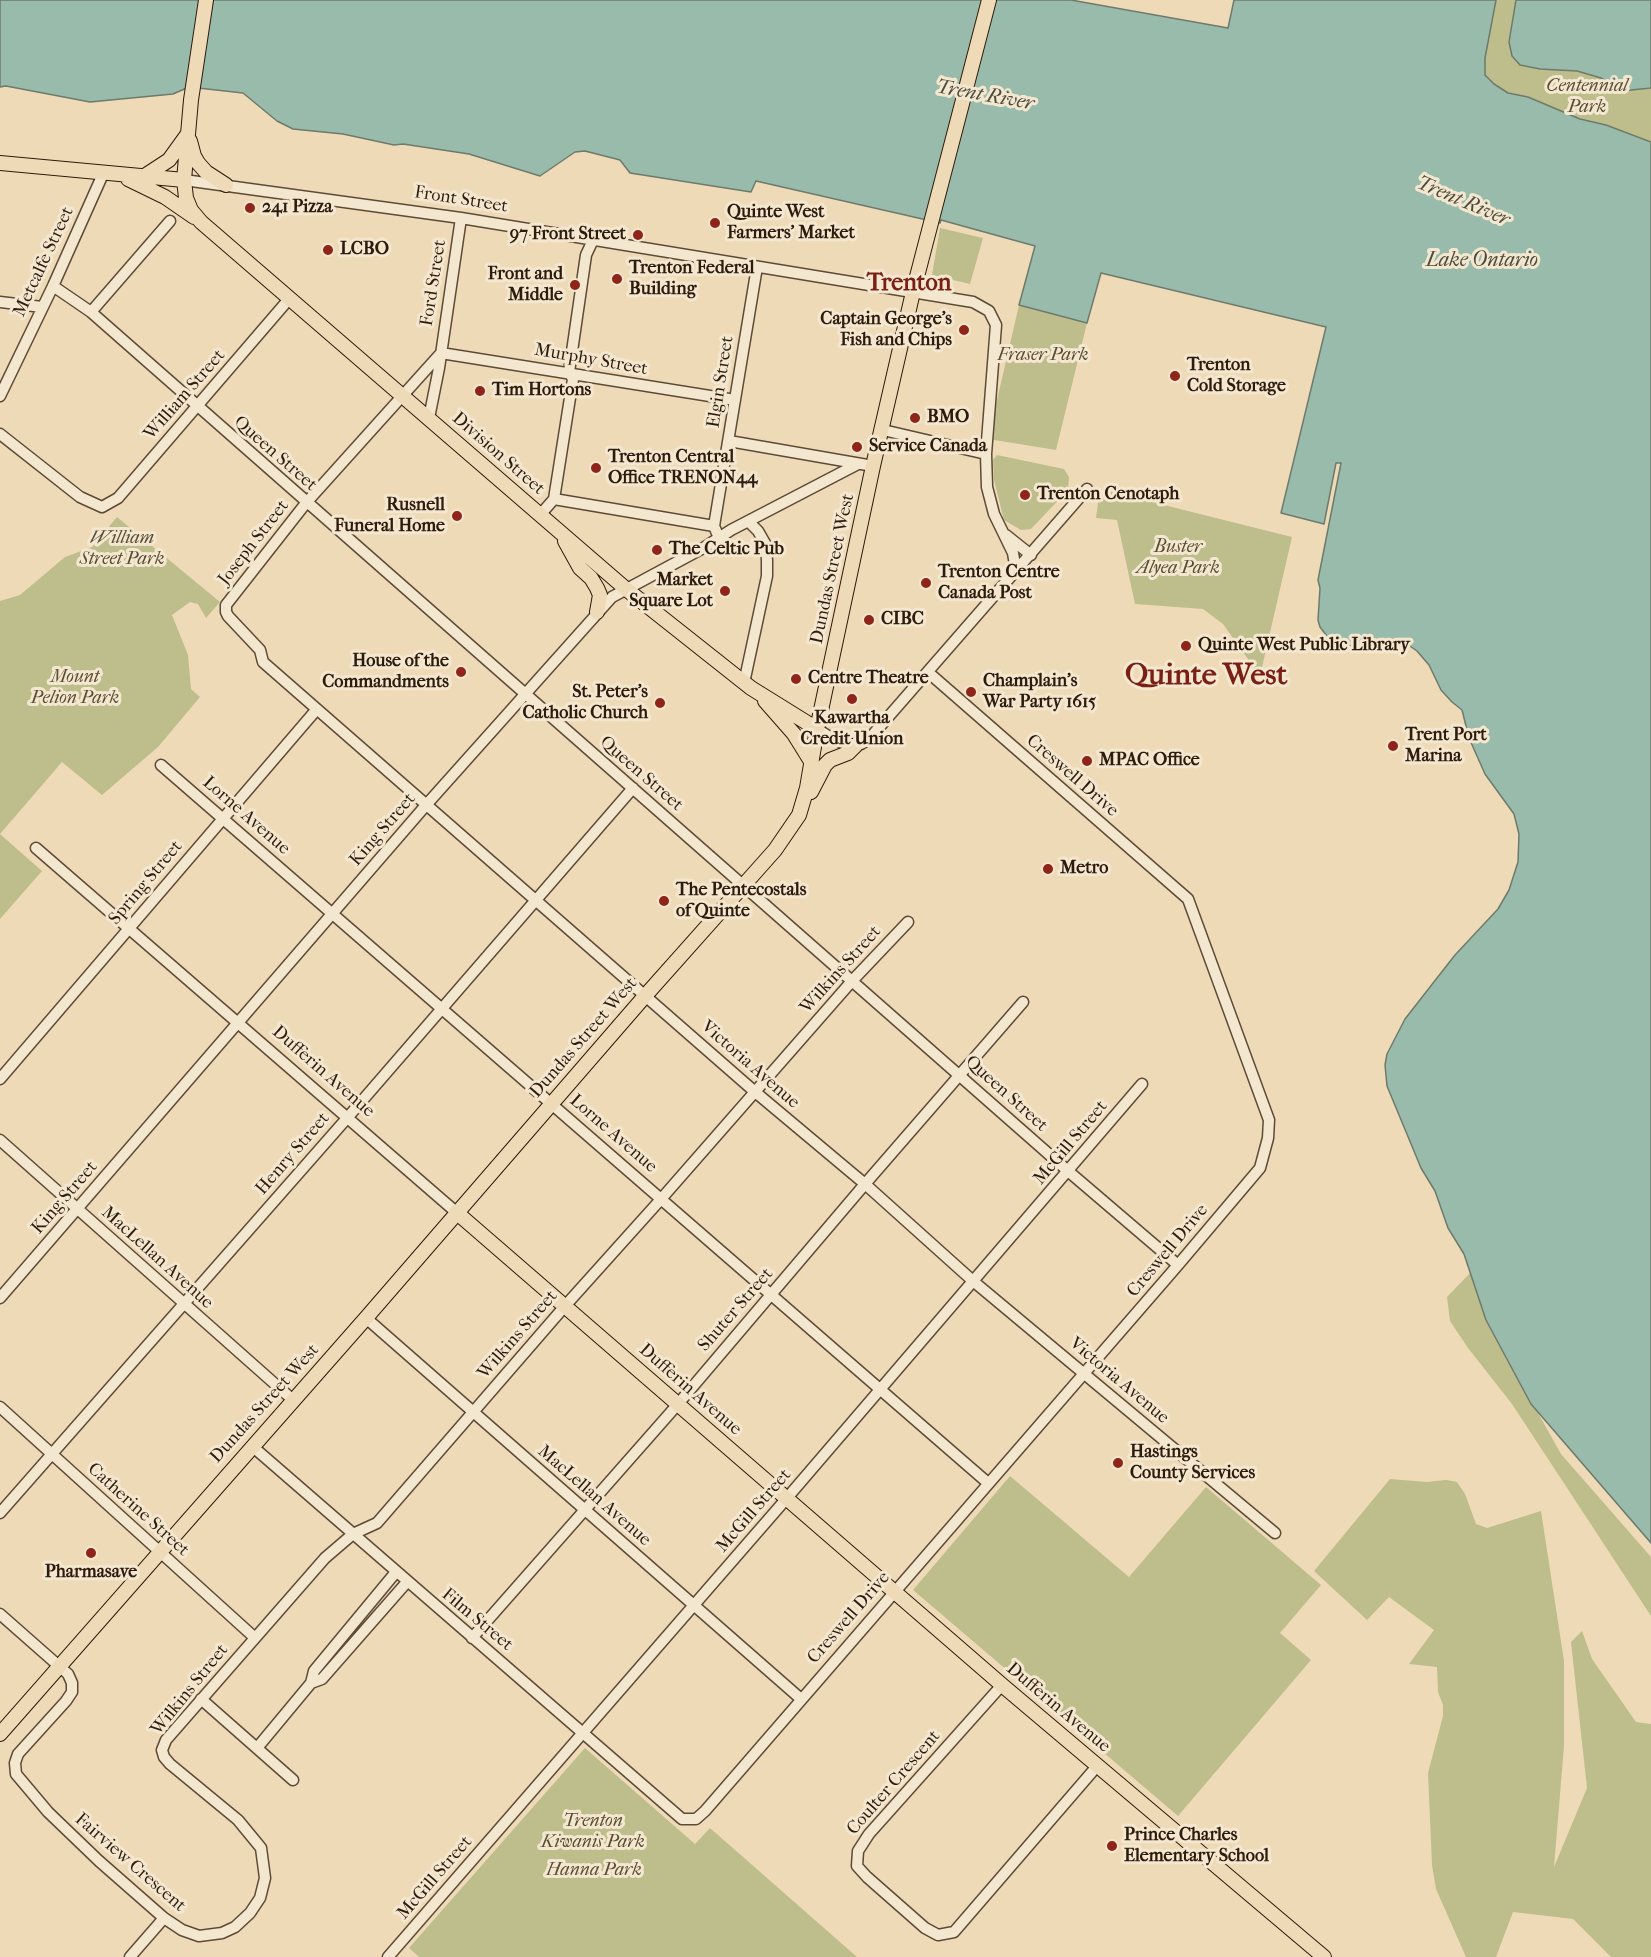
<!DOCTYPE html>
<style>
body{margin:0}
canvas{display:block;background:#eedab7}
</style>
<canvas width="1651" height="1957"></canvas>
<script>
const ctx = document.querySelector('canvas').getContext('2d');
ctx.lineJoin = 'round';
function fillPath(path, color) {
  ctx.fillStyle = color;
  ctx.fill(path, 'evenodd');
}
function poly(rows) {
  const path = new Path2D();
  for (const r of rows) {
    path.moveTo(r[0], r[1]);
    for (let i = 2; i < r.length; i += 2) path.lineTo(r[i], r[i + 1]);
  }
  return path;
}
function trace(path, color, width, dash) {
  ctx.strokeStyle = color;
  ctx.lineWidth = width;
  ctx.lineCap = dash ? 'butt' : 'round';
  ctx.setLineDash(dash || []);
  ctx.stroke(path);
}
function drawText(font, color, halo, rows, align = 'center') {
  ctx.font = font + ' "IM FELL French Canon",serif';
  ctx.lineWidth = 6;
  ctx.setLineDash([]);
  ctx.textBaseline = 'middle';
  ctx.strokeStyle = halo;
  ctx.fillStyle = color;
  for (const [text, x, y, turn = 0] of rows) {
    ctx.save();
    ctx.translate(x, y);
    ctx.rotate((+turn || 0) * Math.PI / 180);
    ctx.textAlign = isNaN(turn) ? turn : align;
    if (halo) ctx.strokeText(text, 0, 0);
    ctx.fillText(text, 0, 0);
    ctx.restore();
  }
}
fillPath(poly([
 [1496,0,1516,0,1509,42,1520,65,1540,69,1577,71,1601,78,1621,91,1651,88,1651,142,1606,125,1580,119,1528,97,1508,93,1494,84,1485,75,1485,58],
 [940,228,983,238,970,284,932,275],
 [1019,305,1087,323,1056,450,988,439],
 [997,455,1064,469,1069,477,1068,490,1031,529,1021,530,1004,520,994,480,993,460],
 [1100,489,1292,537,1260,676,1223,624,1203,609,1135,604,1117,520,1096,518],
 [117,517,220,602,206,618,198,604,190,602,172,615,188,655,191,689,200,697,158,747,102,795,62,762,0,834,42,871,0,919,0,601,20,595,65,557,92,547],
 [1470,1273,1490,1327,1561,1454,1651,1557,1651,1616,1512,1404,1468,1348,1450,1321,1447,1297],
 [1010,1476,1129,1577,1206,1487,1321,1585,1280,1633,1311,1660,1178,1816,913,1590],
 [1390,1479,1427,1482,1446,1480,1457,1482,1465,1494,1476,1524,1487,1528,1541,1511,1564,1661,1564,1746,1554,1867,1587,1788,1571,1642,1582,1631,1592,1659,1636,1722,1651,1724,1651,1957,1611,1957,1573,1919,1513,1912,1496,1957,1466,1957,1436,1889,1432,1865,1428,1773,1443,1716,1443,1705,1438,1692,1437,1667,1409,1664,1434,1630,1389,1597,1367,1620,1314,1571],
 [585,1748,695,1844,710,1828,857,1957,419,1957,409,1948]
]), '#bdbe8c');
const water = poly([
 [0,0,1071,0,1228,28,1234,0,1496,0,1485,58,1485,75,1494,84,1508,93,1528,97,1580,119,1606,125,1651,142,1651,1543,1531,1404,1486,1320,1464,1254,1448,1228,1435,1191,1421,1168,1387,1086,1385,1065,1387,1054,1405,1019,1455,955,1498,909,1509,890,1518,862,1519,834,1514,814,1485,774,1469,738,1462,710,1452,702,1441,690,1429,665,1417,651,1401,640,1394,639,1373,645,1342,646,1330,640,1320,627,1318,620,1320,588,1318,580,1341,463,1336,463,1324,524,1281,513,1326,327,1101,273,1087,323,1019,305,1035,246,941,220,940,223,756,181,751,192,630,173,620,160,585,151,575,152,540,176,469,154,403,144,394,145,343,134,293,129,277,121,243,93,189,87,173,94,90,102,6,86,0,87,0,0],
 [1516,0,1651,0,1651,88,1621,91,1601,78,1577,71,1540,69,1520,65,1512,56,1509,42,1516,0]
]);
fillPath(water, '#99bbac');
trace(water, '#6e7b6c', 1.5);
const minor = poly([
 [184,180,461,218,973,302,989,311,996,325,986,454,987,487,994,514,1013,553,1016,571],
 [53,286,91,312,1068,1171,1178,1265],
 [0,302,42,307],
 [91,312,170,221],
 [441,353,306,503,226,605,226,612,228,616,260,650,263,662,754,1091,865,1184,973,1281,1275,1533],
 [441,353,735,400],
 [0,396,53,286,103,174],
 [429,418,439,368,461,218],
 [883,430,986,454],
 [0,434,80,497,102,507,118,498,289,299],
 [729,441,873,466],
 [554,499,714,526],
 [540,515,554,499,573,379,569,372,586,255,593,240],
 [1006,535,1031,555],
 [719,538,714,526,757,267],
 [744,683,767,576,767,561,766,545,758,531,748,521],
 [817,729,833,739,849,745,861,744,869,739,1087,489],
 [161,765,988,1483],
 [36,848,456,1212],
 [0,1079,317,709],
 [0,1140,293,1400],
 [0,1298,427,804,612,597,705,547,731,530,856,465],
 [366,1318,801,1699],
 [0,1407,254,1637],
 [252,1446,682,1819,696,1819,705,1811,1178,1265,1260,1168,1268,1138,1269,1120,1188,899,929,673],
 [0,1513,348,1117,633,788],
 [0,1614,68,1674,72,1683,72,1692,66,1701,18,1754,15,1763,16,1774,48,1812,99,1861,164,1918,182,1930,199,1936,222,1933,235,1927,250,1913,260,1898,265,1878,261,1848,238,1820,170,1764,164,1757,162,1750,166,1740,325,1558,353,1534,377,1523,565,1306,662,1198,852,981,908,922],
 [472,1638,678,1404,865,1184,1023,1002],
 [311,1683,322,1679,407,1582],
 [1002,1685,869,1834,858,1851,857,1866,867,1877,925,1928,938,1935,954,1932,1098,1765],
 [201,1699,293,1780],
 [257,1748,311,1683,314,1671,396,1572],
 [130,1957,164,1918],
 [388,1957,787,1498,1142,1084]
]);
const major = poly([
 [206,0,191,100,184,180,186,198,191,210,201,222,626,589,751,688,817,729],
 [190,141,194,156,198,163,206,172,226,185],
 [0,163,184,180],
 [143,177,169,160,187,135],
 [128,179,165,197,194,217],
 [565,541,580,568,591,578,597,588,600,595,597,612],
 [765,701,794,734,812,763],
 [811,792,825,765,830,760,848,753,856,745],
 [456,1212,1002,1685,1324,1957],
 [0,1734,366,1318,645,996,775,850,799,815,807,788,817,729,873,466,913,292,989,0]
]);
trace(minor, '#5d4b37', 13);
trace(major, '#2d1b0c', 16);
trace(minor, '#f4e7d0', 10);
trace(major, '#eedab7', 14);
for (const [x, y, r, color] of [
 [250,208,6,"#8f2418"],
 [715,223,6,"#8f2418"],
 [638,235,6,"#8f2418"],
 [328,250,6,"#8f2418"],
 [617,279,6,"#8f2418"],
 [575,285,6,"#8f2418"],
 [964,330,6,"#8f2418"],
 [1175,376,6,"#8f2418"],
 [480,391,6,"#8f2418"],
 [915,418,6,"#8f2418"],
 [857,447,6,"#8f2418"],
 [596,468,6,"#8f2418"],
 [1025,495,6,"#8f2418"],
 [457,516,6,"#8f2418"],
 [657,550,6,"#8f2418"],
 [926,583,6,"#8f2418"],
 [725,591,6,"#8f2418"],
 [869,620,6,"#8f2418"],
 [1186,646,6,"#8f2418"],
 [461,672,6,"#8f2418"],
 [796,679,6,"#8f2418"],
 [971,692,6,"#8f2418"],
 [852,699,6,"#8f2418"],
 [660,703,6,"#8f2418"],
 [1393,746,6,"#8f2418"],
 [1087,761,6,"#8f2418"],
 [1048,869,6,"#8f2418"],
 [664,901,6,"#8f2418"],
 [1118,1463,6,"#8f2418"],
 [91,1553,6,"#8f2418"],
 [1112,1846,6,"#8f2418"]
]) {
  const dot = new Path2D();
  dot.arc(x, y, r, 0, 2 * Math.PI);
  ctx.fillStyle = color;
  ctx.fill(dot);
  trace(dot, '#f4e7d0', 2);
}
drawText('italic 18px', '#584c32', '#f4e7d0', [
 ["Centennial",1587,87],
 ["Park",1587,108],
 ["Fraser Park",1043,356],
 ["William",122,539],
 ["Street Park",122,560],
 ["Buster",1178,548],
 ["Alyea Park",1178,569],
 ["Mount",75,678],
 ["Pelion Park",75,699],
 ["Trenton",593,1822],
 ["Kiwanis Park",593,1843],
 ["Hanna Park",594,1871]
]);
drawText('18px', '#2d1b0c', '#f4e7d0', [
 ["Front Street",461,200,9],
 ["Metcalfe Street",44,262,-65],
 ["Ford Street",434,283,-81],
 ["Murphy Street",591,360,10],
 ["Elgin Street",721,382,-81],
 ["William Street",185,395,-49],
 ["Queen Street",275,454,41],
 ["Division Street",498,454,41],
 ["Joseph Street",254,543,-52],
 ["Dundas Street West",833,569,-78],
 ["Queen Street",641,774,41],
 ["Creswell Drive",1072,776,41],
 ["Lorne Avenue",246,816,41],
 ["King Street",383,830,-49],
 ["Spring Street",146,883,-50],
 ["Wilkins Street",841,970,-48],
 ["Dundas Street West",584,1038,-49],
 ["Victoria Avenue",750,1065,41],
 ["Dufferin Avenue",323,1072,41],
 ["Queen Street",1006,1094,42],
 ["Lorne Avenue",613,1134,41],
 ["McGill Street",1071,1143,-50],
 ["Henry Street",293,1154,-49],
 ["King Street",65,1198,-49],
 ["Creswell Drive",1168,1251,-50],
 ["MacLellan Avenue",157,1258,42],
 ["Shuter Street",736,1310,-49],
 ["Wilkins Street",518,1335,-49],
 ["Victoria Avenue",1119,1381,40],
 ["Dufferin Avenue",690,1390,41],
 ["Dundas Street West",265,1404,-48],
 ["MacLellan Avenue",594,1496,41],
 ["Catherine Street",138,1510,42],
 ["McGill Street",754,1511,-49],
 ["Creswell Drive",849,1618,-49],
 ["Film Street",477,1620,40],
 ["Wilkins Street",190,1690,-51],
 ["Dufferin Avenue",1058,1708,40],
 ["Coulter Crescent",894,1783,-49],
 ["Fairview Crescent",130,1863,41],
 ["McGill Street",435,1878,-49]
]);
drawText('bold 18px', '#2d1b0c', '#f4e7d0', [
 ["241 Pizza",262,208],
 ["Quinte West",727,213],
 ["Farmers' Market",727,234],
 ["97 Front Street",626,235,"right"],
 ["LCBO",340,250],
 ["Trenton Federal",629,269],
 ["Building",629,290],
 ["Front and",563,275,"right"],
 ["Middle",563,296,"right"],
 ["Captain George's",952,320,"right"],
 ["Fish and Chips",952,341,"right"],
 ["Trenton",1187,366],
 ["Cold Storage",1187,387],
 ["Tim Hortons",492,391],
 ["BMO",927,418],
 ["Service Canada",869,447],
 ["Trenton Central",608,458],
 ["Office TRENON44",608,479],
 ["Trenton Cenotaph",1037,495],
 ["Rusnell",445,506,"right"],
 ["Funeral Home",445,527,"right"],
 ["The Celtic Pub",669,550],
 ["Trenton Centre",938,573],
 ["Canada Post",938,594],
 ["Market",713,581,"right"],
 ["Square Lot",713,602,"right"],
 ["CIBC",881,620],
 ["Quinte West Public Library",1198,646],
 ["House of the",449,662,"right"],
 ["Commandments",449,683,"right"],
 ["Centre Theatre",808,679],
 ["Champlain's",983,682],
 ["War Party 1615",983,703],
 ["St. Peter's",648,693,"right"],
 ["Catholic Church",648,714,"right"],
 ["Kawartha",852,719,"center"],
 ["Credit Union",852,740,"center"],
 ["Trent Port",1405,736],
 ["Marina",1405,757],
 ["MPAC Office",1099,761],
 ["Metro",1060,869],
 ["The Pentecostals",676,891],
 ["of Quinte",676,912],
 ["Hastings",1130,1453],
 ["County Services",1130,1474],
 ["Pharmasave",91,1573,"center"],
 ["Prince Charles",1124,1836],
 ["Elementary School",1124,1857]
], 'left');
drawText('italic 20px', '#4d4b3c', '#f4e7d0', [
 ["Trent River",985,96,10],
 ["Trent River",1463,202,23],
 ["Lake Ontario",1482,261]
]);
drawText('bold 24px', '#7a1f14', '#f4e7d0', [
 ["Trenton",909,284]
]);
drawText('bold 30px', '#7a1f14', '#f4e7d0', [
 ["Quinte West",1206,677]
]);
</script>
